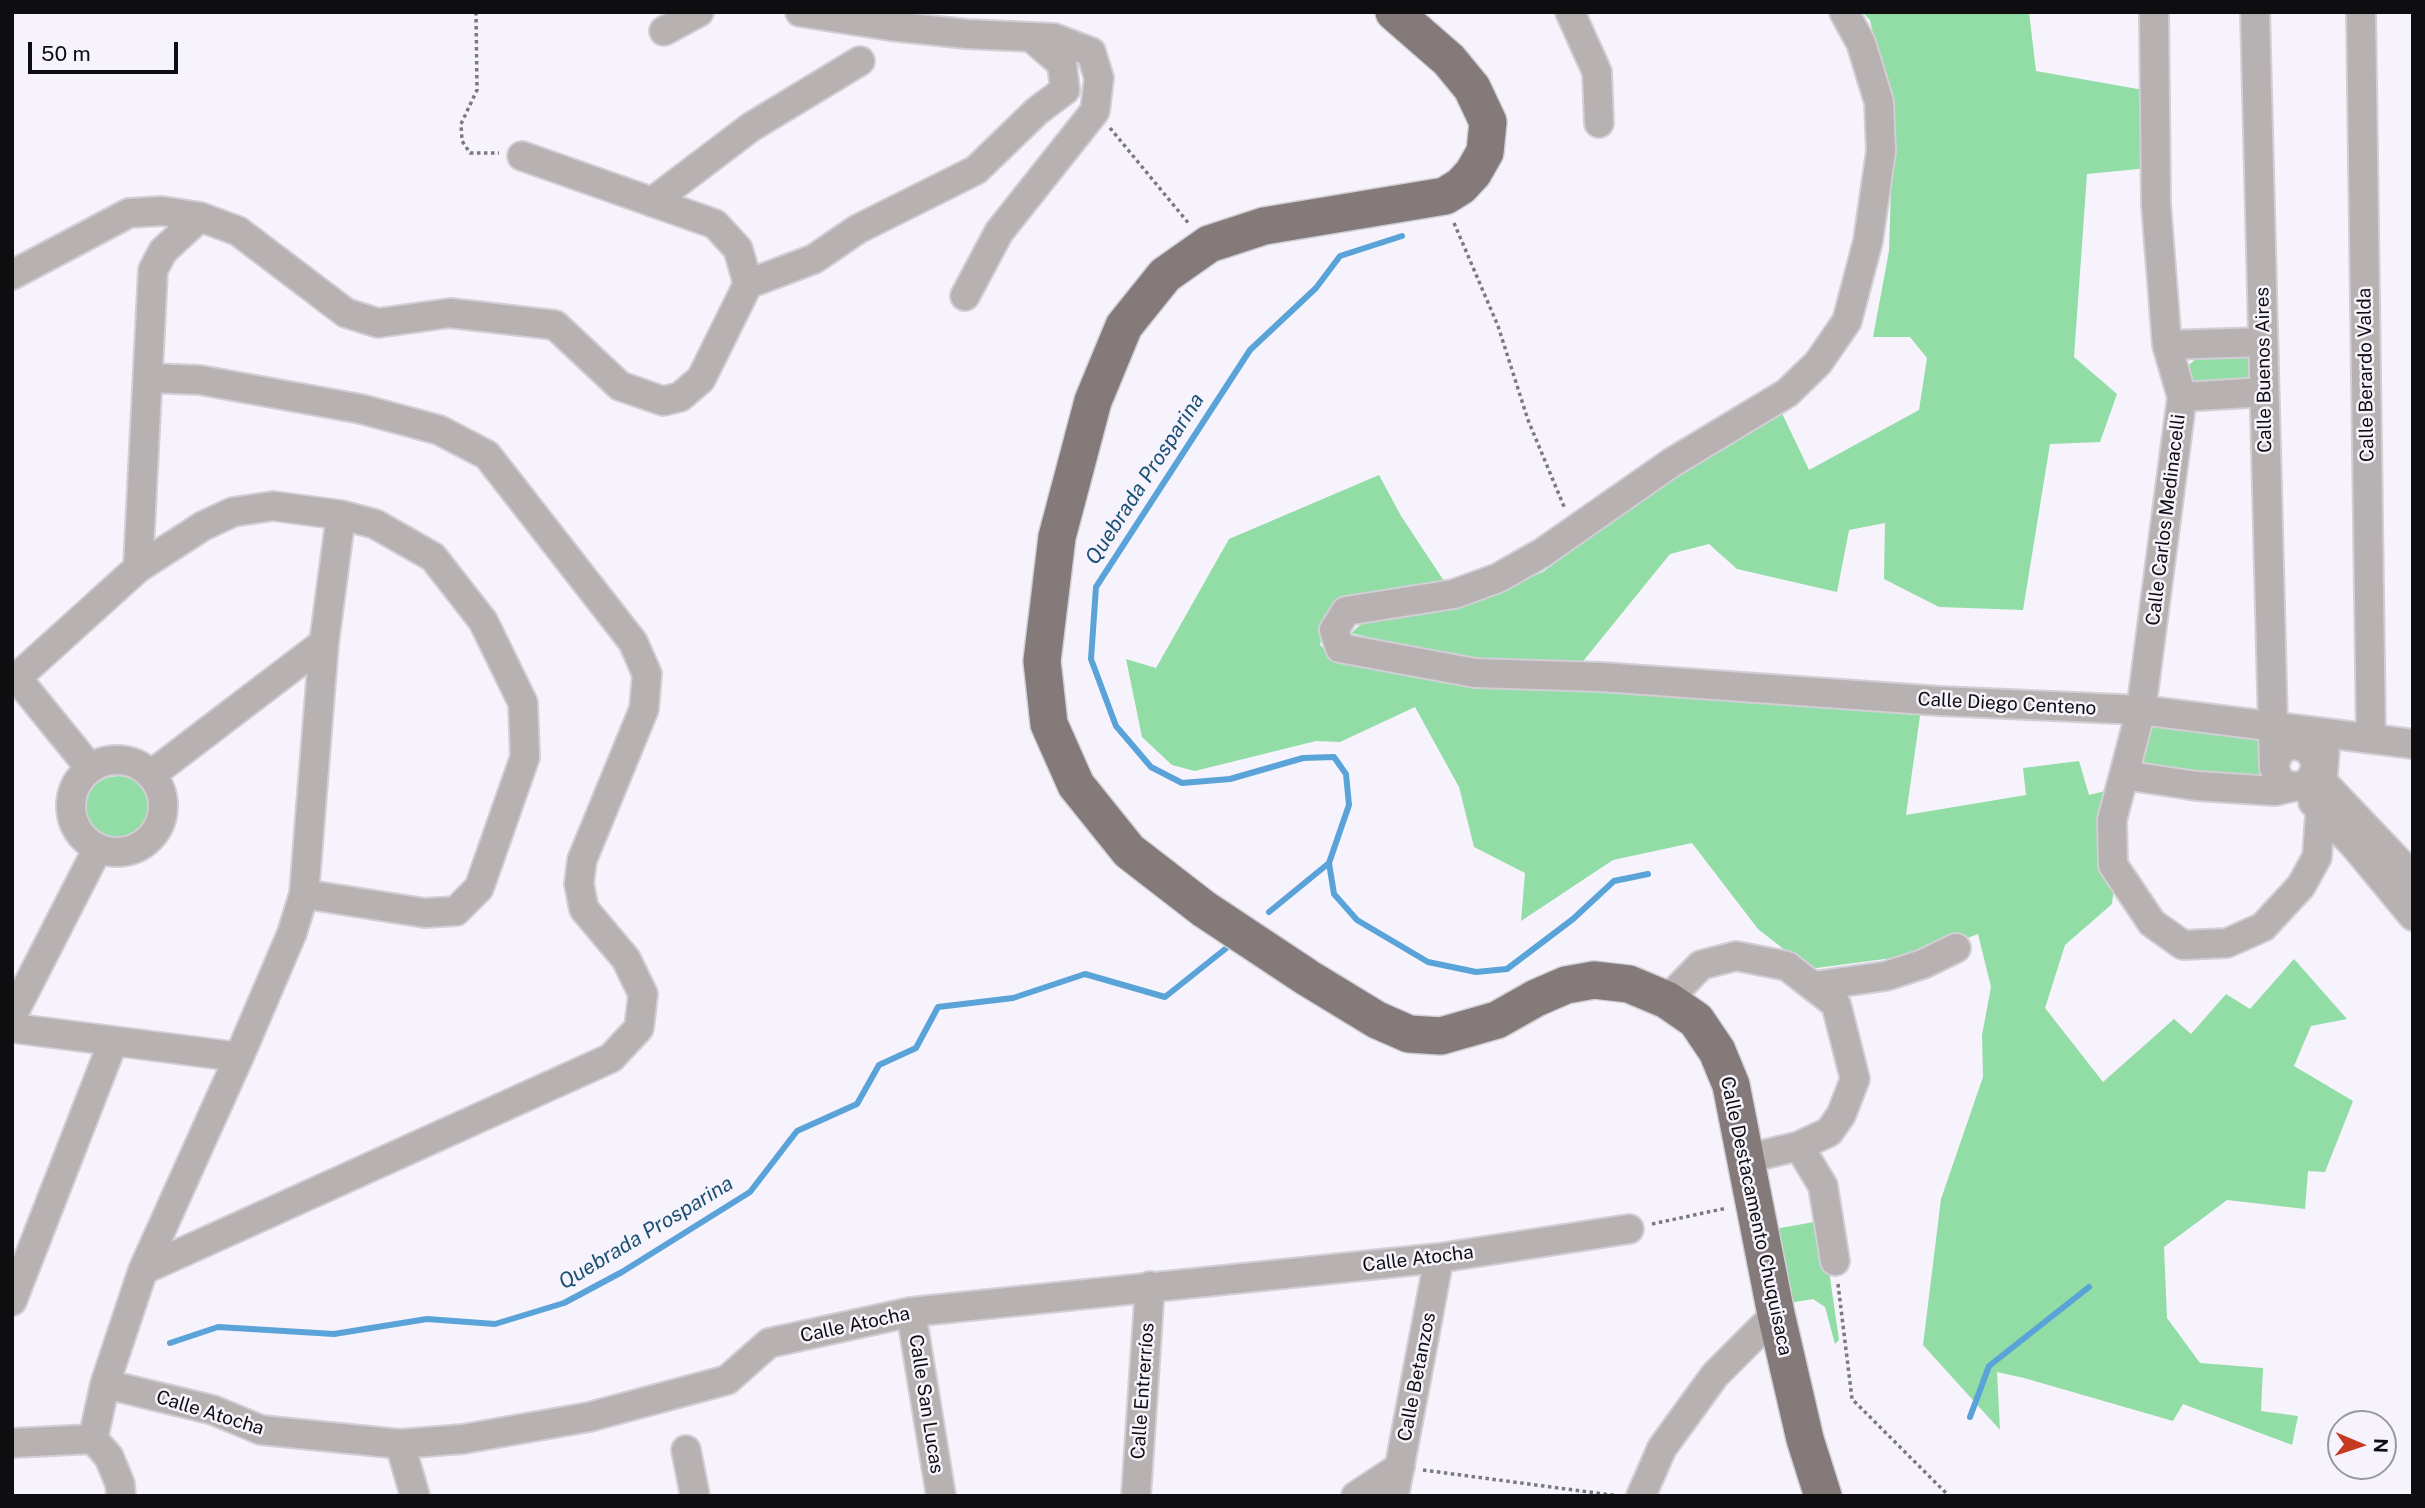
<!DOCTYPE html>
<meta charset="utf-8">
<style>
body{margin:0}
#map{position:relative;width:2425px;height:1508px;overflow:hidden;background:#f6f3fc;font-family:"Public Sans",sans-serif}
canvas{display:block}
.frame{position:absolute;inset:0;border:14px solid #0e0d10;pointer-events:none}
.north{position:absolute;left:2327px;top:1410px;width:70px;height:70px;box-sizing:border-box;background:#f6f3fc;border:2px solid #99979e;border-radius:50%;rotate:92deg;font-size:19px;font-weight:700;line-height:28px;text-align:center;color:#0e0d10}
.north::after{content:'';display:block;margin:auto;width:24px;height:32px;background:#c53a21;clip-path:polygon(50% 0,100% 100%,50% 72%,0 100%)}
.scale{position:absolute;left:28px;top:42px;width:150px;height:32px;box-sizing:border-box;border:4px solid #0e0d10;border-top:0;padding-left:9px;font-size:21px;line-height:24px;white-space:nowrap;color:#0e0d10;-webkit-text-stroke:5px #f6f3fc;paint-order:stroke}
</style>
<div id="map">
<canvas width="2425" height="1508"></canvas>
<div class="frame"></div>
<div class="north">N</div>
<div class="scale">50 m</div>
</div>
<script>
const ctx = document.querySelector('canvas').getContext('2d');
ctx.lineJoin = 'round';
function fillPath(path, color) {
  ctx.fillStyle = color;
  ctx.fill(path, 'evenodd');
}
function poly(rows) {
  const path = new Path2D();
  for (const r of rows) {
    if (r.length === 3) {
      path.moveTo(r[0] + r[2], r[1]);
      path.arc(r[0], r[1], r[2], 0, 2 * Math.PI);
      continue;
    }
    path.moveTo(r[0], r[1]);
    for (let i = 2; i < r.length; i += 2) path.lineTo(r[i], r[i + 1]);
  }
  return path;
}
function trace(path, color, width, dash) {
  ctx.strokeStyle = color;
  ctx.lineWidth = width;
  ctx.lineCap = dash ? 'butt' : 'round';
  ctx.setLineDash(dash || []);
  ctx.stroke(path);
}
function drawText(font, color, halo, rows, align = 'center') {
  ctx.font = font + ' "Public Sans",sans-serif';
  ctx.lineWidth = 5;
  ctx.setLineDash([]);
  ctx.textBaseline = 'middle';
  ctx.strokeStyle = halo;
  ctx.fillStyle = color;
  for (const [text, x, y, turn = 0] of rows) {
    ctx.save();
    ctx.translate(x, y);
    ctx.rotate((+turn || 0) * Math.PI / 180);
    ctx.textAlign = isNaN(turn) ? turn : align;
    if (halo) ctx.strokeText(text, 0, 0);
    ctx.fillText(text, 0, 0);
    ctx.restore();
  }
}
fillPath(poly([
 [1862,12,2029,12,2036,71,2149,91,2149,168,2087,174,2074,357,2117,394,2100,442,2050,444,2023,610,1939,607,1884,579,1885,523,1849,530,1837,592,1737,569,1709,544,1670,554,1580,665,1473,663,1351,633,1376,611,1462,605,1543,572,1660,485,1778,405,1809,470,1919,410,1927,358,1910,337,1873,337,1889,251,1893,129,1870,20],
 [2250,352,2251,378,2196,383,2188,378,2188,366,2200,355],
 [1379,475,1401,516,1448,587,1350,596,1326,619,1320,645,1339,663,1461,680,1921,709,1906,815,2026,795,2023,768,2079,761,2089,795,2125,786,2112,904,2065,945,2045,1008,2103,1082,2174,1019,2191,1034,2226,994,2250,1009,2294,959,2347,1019,2311,1026,2294,1066,2353,1101,2325,1172,2308,1171,2305,1209,2227,1200,2164,1247,2167,1318,2200,1363,2263,1368,2261,1411,2298,1416,2292,1445,2183,1404,2173,1421,2024,1378,1997,1372,2000,1430,1923,1345,1941,1199,1983,1077,1982,1035,1991,987,1978,934,1930,953,1809,969,1758,929,1692,843,1613,860,1521,921,1525,873,1474,847,1459,787,1415,707,1340,742,1316,741,1195,771,1172,765,1142,737,1126,659,1156,668,1229,539],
 [2153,726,2263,738,2263,780,2162,772,2144,762,2141,746,2144,736],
 [118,809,33],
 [1814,1222,1823,1229,1839,1340,1835,1344,1825,1307,1813,1299,1783,1304,1769,1230]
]), '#92dca6');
trace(poly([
 [1329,863,1334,894,1357,920,1428,962,1476,972,1507,969,1573,919,1614,881,1648,874],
 [1269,912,1329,863,1349,805,1346,774,1334,757,1303,758,1230,779,1182,783,1151,767,1116,726,1091,659,1096,587,1250,350,1316,288,1340,256,1402,236],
 [170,1343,218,1327,334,1334,427,1319,495,1324,564,1303,622,1272,750,1192,797,1131,857,1104,879,1065,916,1048,938,1007,1013,998,1085,974,1165,997,1234,942],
 [1970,1417,1989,1366,2089,1287]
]), '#5aa3d8', 6);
const minor = poly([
 [800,12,884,25],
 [864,12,890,26,967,34,1054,38,1091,52,1099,78,1095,111,999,232,965,296],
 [1570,12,1597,72,1599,123],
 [1844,12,1861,43,1879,102,1881,151,1868,241,1847,321,1818,363,1787,393,1671,463,1542,553,1498,578,1454,594,1346,611,1334,630,1340,648,1475,673,1601,677,1940,701,2141,710,2413,744],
 [2154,12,2156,204,2167,345,2182,397,2141,710,2112,820,2113,865,2152,923,2183,945,2227,943,2263,927,2301,886,2317,857,2326,733],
 [2255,12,2274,767,2279,780,2285,785,2299,787,2311,780,2316,766,2315,760,2308,749,2296,745,2289,745,2278,753,2274,767],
 [2361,12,2371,738],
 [664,31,699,12],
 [522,156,715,224,738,249,748,284],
 [652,202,751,127,860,61],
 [12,275,129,213,162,211,200,217],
 [2167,345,2263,342],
 [2182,397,2264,392],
 [138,568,153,270,163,251,200,217,238,231,346,313,378,323,450,313,555,325,620,386,663,401,680,397,701,379,748,284,814,259,858,229,976,170,1037,111,1065,90,1062,64,1031,37],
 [16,677,90,768],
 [12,682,138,568,203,526,233,512,273,506,341,515,375,524,433,557,483,621,523,703,525,757,479,888,456,911,425,913,304,894],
 [117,806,46],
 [152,774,324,643],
 [2124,775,2197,786,2275,791,2292,787],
 [2316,775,2413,877],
 [2313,802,2355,846,2413,916],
 [1814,986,1886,976,1923,964,1956,948],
 [1667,1000,1701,965,1736,956,1787,966,1836,1004,1855,1079,1841,1115,1829,1132,1799,1146],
 [12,1016,98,848],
 [12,1028,239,1057],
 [1745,1159,1799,1146,1823,1186,1835,1261],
 [143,1270,611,1058,639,1028,643,994,626,959,584,909,579,884,582,860,644,709,647,674,633,642,487,455,439,430,361,409,200,380,149,378],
 [12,1301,113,1042],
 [911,1312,941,1496],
 [105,1384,213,1410,261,1430,400,1444,463,1439,589,1417,727,1380,769,1343,911,1312,1439,1258,1629,1229],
 [93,1439,105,1384,143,1270,239,1057,292,933,304,894,324,643,341,515],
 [93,1439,109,1457,120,1484,121,1496],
 [12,1443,93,1439],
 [400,1444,415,1496],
 [686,1450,695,1496],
 [1136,1496,1150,1286],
 [1356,1496,1400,1467],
 [1394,1496,1439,1258],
 [1641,1496,1662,1448,1715,1375,1776,1314]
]);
const major = poly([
 [1394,12,1449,60,1472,88,1488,122,1485,152,1473,173,1461,186,1445,196,1264,226,1209,244,1165,275,1124,326,1093,401,1057,537,1042,661,1049,724,1076,785,1129,851,1204,909,1308,978,1377,1020,1409,1034,1441,1036,1497,1020,1536,998,1566,985,1594,980,1629,984,1667,1000,1696,1020,1717,1051,1731,1085,1776,1314,1805,1439,1823,1496]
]);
trace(minor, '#d1ced6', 32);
trace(major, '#d1ced6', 40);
trace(poly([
 [476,12,477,90,461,124,462,141,470,153,499,153],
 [1110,128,1190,225],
 [1454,223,1498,326,1528,420,1565,509],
 [1652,1224,1727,1208],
 [1838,1284,1852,1399,1949,1496],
 [1423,1470,1619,1496]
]), '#7b797f', 3.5, [3.5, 3.5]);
trace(minor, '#b7b2b1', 28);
trace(major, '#837a79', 37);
drawText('19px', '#0e0d10', '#f6f3fc', [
 ["Calle Buenos Aires",2264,370,-91],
 ["Calle Berardo Valda",2366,375,-91],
 ["Calle Carlos Medinacelli",2166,520,-83],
 ["Calle Diego Centeno",2007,704,3],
 ["Calle Destacamento Chuquisaca",1756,1216,78],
 ["Calle Atocha",1418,1259,-7],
 ["Calle Atocha",855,1325,-12],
 ["Calle Betanzos",1417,1377,-79],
 ["Calle Entrerríos",1143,1391,-86],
 ["Calle San Lucas",926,1404,81],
 ["Calle Atocha",210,1413,17]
]);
drawText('italic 21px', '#1a5075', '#f6f3fc', [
 ["Quebrada Prosparina",1145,479,-57],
 ["Quebrada Prosparina",646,1233,-31]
]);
</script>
